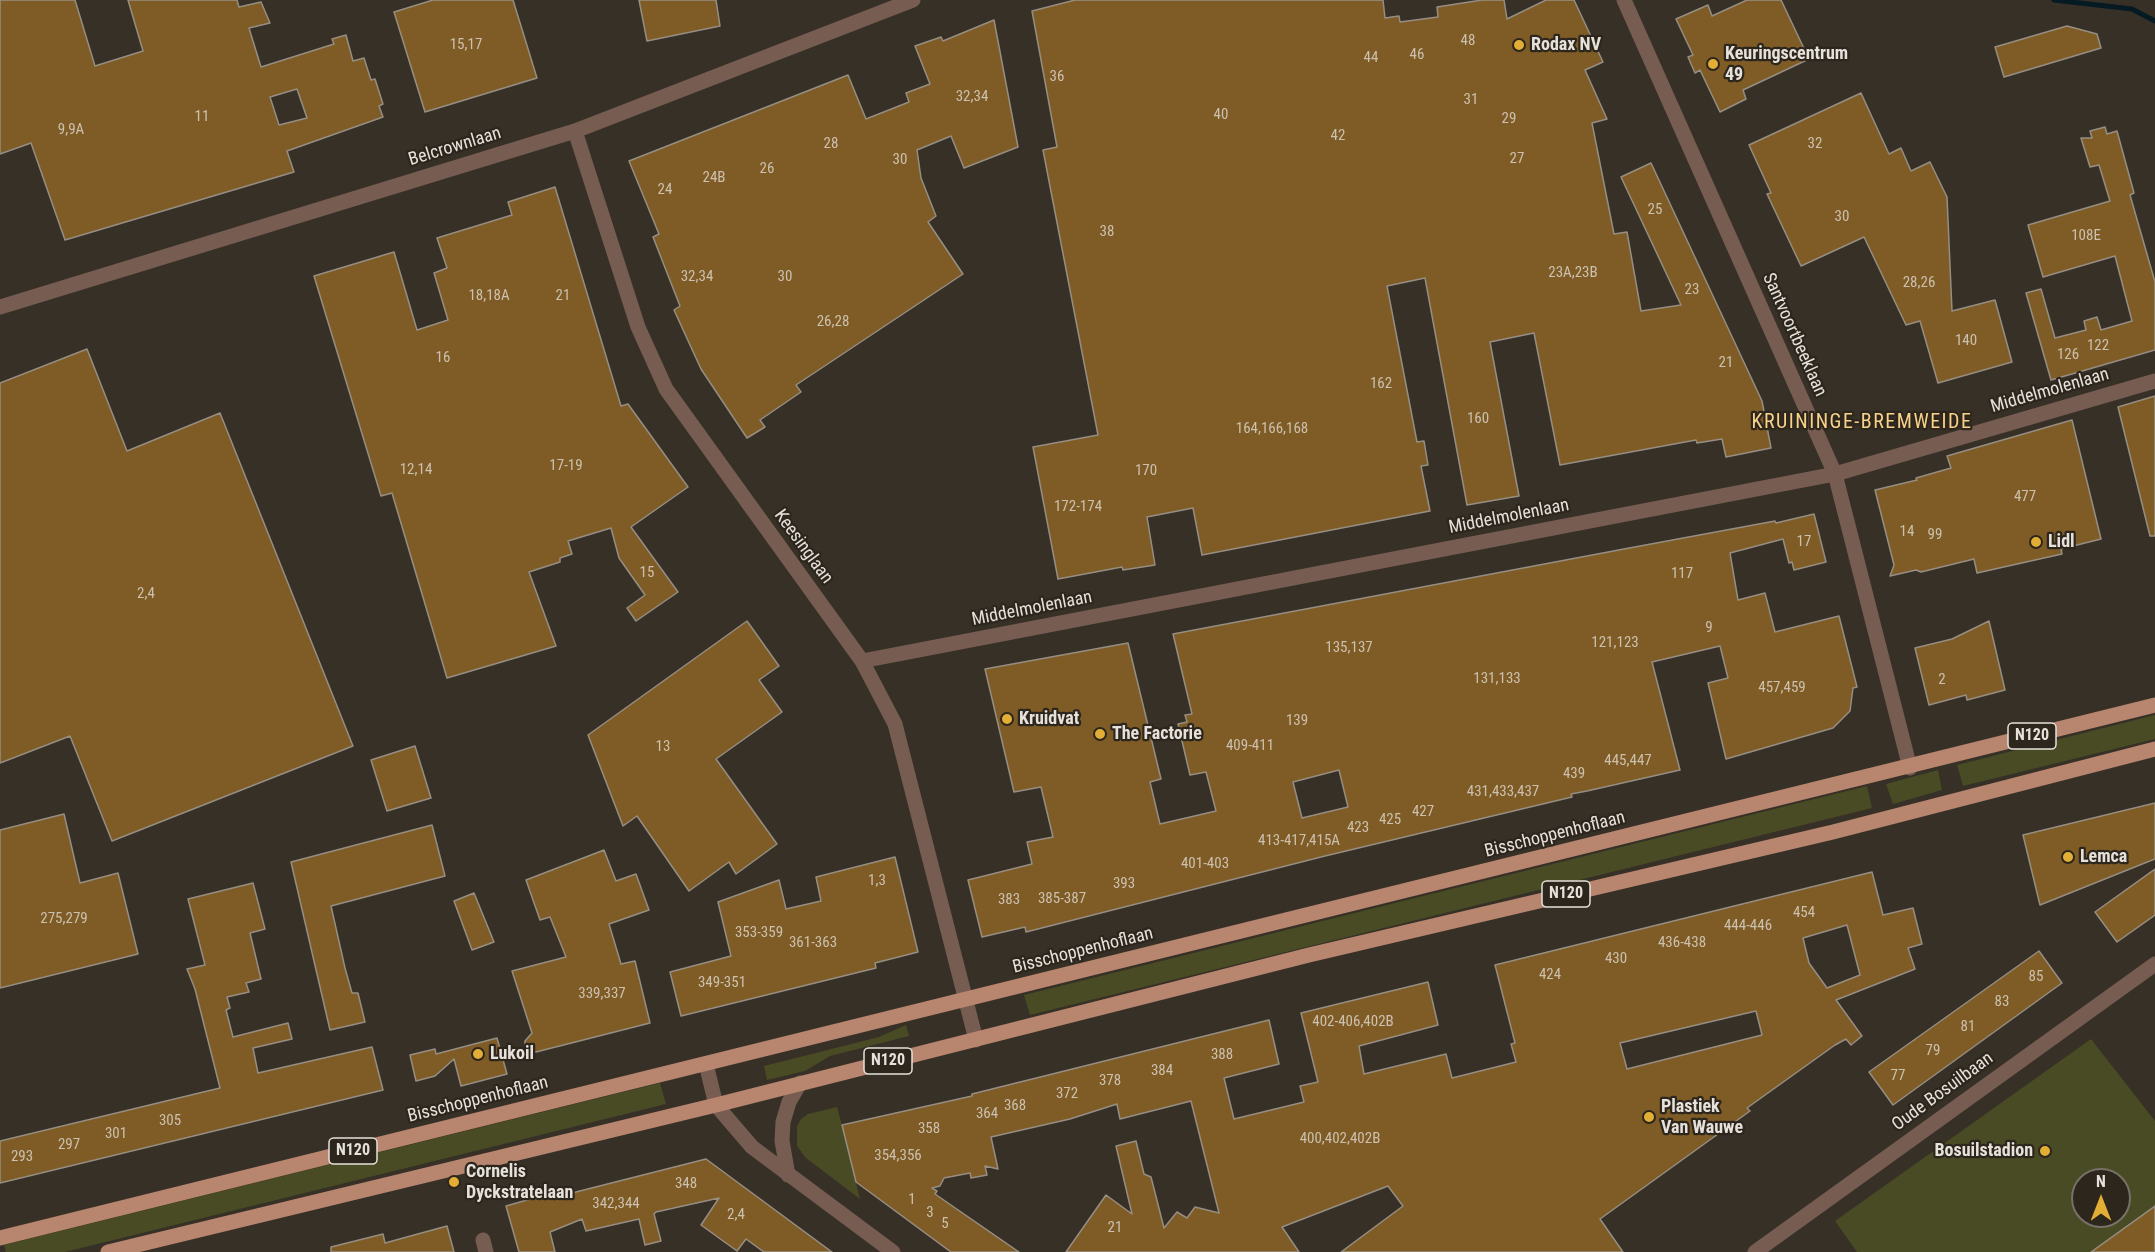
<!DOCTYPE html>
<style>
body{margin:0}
#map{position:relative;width:2155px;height:1252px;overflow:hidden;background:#373027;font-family:"Roboto Condensed",sans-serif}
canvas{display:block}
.north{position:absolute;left:2071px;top:1168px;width:60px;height:60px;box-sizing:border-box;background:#2d261d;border:2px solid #777169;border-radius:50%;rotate:0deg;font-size:16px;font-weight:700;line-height:24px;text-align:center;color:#e6e1db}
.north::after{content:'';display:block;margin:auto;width:21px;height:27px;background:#e3ae35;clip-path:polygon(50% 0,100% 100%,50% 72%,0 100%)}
</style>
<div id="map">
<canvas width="2155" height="1252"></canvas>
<div class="north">N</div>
</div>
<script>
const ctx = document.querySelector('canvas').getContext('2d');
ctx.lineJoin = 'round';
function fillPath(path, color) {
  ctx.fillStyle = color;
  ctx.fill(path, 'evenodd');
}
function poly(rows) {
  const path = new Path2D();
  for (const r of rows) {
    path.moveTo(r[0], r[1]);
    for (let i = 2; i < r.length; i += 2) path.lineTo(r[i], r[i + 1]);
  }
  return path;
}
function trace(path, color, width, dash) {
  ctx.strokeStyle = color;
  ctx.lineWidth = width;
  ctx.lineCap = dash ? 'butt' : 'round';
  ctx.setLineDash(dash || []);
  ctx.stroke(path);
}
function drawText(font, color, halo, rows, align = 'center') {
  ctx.font = font + ' "Roboto Condensed",sans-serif';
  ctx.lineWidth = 4.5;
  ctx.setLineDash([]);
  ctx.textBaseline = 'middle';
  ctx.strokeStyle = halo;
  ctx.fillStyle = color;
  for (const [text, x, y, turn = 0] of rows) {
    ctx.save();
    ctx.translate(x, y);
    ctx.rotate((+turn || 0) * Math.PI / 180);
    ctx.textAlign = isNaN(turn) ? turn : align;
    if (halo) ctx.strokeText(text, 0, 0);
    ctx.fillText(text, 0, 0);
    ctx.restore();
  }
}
fillPath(poly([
 [2155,715,2155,739,1963,786,1957,765],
 [1938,770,1942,790,1893,804,1886,784],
 [1867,786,1872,808,1030,1015,1024,995],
 [906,1025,909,1036,830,1056,805,1071,767,1080,764,1066,879,1037],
 [2091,1039,2155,1121,2155,1252,1857,1252,1835,1221],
 [2083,1180,2119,1180,2119,1216,2083,1216],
 [660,1083,666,1104,65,1252,6,1252,4,1245],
 [837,1107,842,1125,860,1199,806,1158,797,1146,797,1126,801,1119,808,1114]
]), '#484b23');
trace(poly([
 [2054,0,2132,9,2155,21]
]), '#051a23', 5);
const building = poly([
 [0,0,75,0,95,66,143,51,128,0,237,0,239,7,261,2,270,23,249,28,261,67,334,44,332,39,346,35,353,61,364,58,371,80,375,79,383,104,379,106,383,117,287,151,294,172,65,240,31,143,0,154,0,0],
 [297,89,307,118,279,125,270,97,297,89],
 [433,0,513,0,537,78,425,112,394,12,433,0],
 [639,0,716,0,720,26,647,41,639,0],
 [1075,0,1383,0,1385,18,1399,16,1400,22,1438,17,1437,7,1482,0,1504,0,1507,19,1546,0,1574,0,1603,62,1585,70,1607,119,1592,123,1614,234,1627,232,1641,311,1681,305,1621,177,1651,163,1762,401,1771,448,1726,457,1722,439,1697,443,1696,440,1560,465,1534,333,1490,342,1519,496,1467,505,1425,278,1387,286,1417,442,1424,441,1428,465,1421,466,1430,511,1202,555,1193,508,1147,517,1155,565,1123,570,1122,567,1058,579,1033,447,1098,435,1043,150,1057,147,1032,11,1075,0],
 [1747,0,1781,0,1809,59,1743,90,1746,99,1720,112,1700,70,1695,73,1688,57,1693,55,1676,19,1708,5,1712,16,1747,0],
 [994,20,1018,147,964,168,951,136,917,150,921,178,936,216,928,222,963,274,796,385,801,392,760,420,765,427,747,438,701,369,674,310,680,306,653,237,659,234,629,161,848,75,866,119,909,102,906,93,930,84,915,46,941,37,943,41,994,20],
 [2067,26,2097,34,2101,48,2004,77,1995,47,2067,26],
 [1861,93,1889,154,1901,148,1911,171,1930,162,1947,197,1952,311,1995,300,2012,362,1938,383,1920,321,1906,325,1864,237,1801,266,1767,194,1771,193,1749,145,1861,93],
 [2105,127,2107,134,2117,131,2134,193,2130,195,2155,282,2155,350,2051,380,2026,293,2041,289,2055,338,2086,330,2084,321,2097,317,2101,330,2132,321,2115,256,2043,277,2028,225,2110,201,2099,165,2090,167,2081,138,2092,138,2090,131,2105,127],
 [555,187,621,406,628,404,688,487,631,527,678,592,636,621,627,608,645,595,619,558,611,528,568,541,572,554,560,558,560,562,529,572,556,646,447,678,392,493,381,496,314,276,394,252,417,330,448,320,434,273,447,268,437,238,512,215,508,202,555,187],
 [87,349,127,451,220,413,353,746,112,841,70,736,0,763,0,383,87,349],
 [2155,396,2155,536,2150,536,2118,407,2155,396],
 [2072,420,2101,539,2061,549,2062,554,1977,573,1974,559,1921,572,1916,570,1890,576,1894,565,1875,490,1917,480,1916,478,1951,468,1947,456,2072,420],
 [1814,514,1826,562,1794,570,1792,562,1789,563,1783,539,1730,553,1738,600,1765,593,1775,632,1839,616,1857,687,1853,688,1850,711,1833,728,1726,759,1708,683,1728,678,1720,646,1652,662,1680,770,1587,791,1571,794,1572,797,1325,856,1026,932,1025,927,982,937,968,880,1032,864,1027,842,1053,837,1041,787,1014,792,985,669,1128,643,1161,779,1150,782,1160,824,1216,811,1206,772,1190,775,1178,724,1187,722,1185,715,1192,714,1173,634,1624,549,1775,521,1776,523,1814,514],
 [1339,770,1348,807,1302,818,1293,782,1339,770],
 [747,621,779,666,759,680,782,712,716,759,777,844,736,874,729,862,689,891,637,816,623,826,588,735,747,621],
 [1989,621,2005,690,1967,700,1966,695,1929,705,1915,648,1952,639,1989,621],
 [415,746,431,798,387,811,371,760,415,746],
 [2155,803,2155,859,2040,905,2023,835,2155,803],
 [64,814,80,883,118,873,138,954,0,988,0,830,64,814],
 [432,825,445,876,331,906,345,968,352,993,358,993,365,1022,330,1030,291,862,432,825],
 [604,850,616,881,636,874,649,910,609,924,621,964,635,961,650,1023,536,1052,529,1051,525,1046,525,1041,532,1033,512,971,566,957,550,917,540,920,526,880,604,850],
 [895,857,918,952,875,963,876,968,681,1016,670,972,731,956,718,902,779,880,786,909,821,901,816,877,895,857],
 [2155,869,2155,915,2117,942,2095,912,2155,869],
 [1872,872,1883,915,1913,908,1922,944,1908,948,1915,969,1836,1000,1862,1036,1851,1045,1846,1039,1835,1045,1747,1108,1750,1111,1600,1219,1623,1252,1341,1252,1403,1206,1388,1186,1282,1227,1299,1252,1066,1252,1106,1195,1132,1214,1116,1146,1136,1141,1144,1174,1151,1177,1164,1228,1177,1212,1187,1218,1195,1207,1219,1213,1191,1101,1120,1119,1117,1104,1070,1119,991,1137,998,1169,985,1166,987,1175,971,1178,970,1173,944,1178,940,1186,932,1188,937,1191,935,1194,1019,1252,951,1252,856,1182,842,1125,972,1096,972,1094,1269,1020,1279,1064,1224,1078,1234,1119,1304,1102,1300,1086,1318,1082,1301,1013,1428,982,1438,1025,1359,1046,1364,1074,1446,1054,1452,1078,1516,1062,1511,1044,1515,1043,1495,965,1872,872],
 [1847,925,1860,975,1827,988,1809,963,1803,938,1847,925],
 [1756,1011,1762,1035,1627,1069,1620,1043,1756,1011],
 [253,883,265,929,250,933,261,979,246,983,249,992,227,997,230,1008,226,1010,233,1037,288,1023,292,1039,253,1048,258,1073,372,1047,383,1090,0,1183,0,1141,220,1088,195,989,187,969,205,965,188,899,253,883],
 [474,893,494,942,472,950,454,901,474,893],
 [2039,951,2062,983,1893,1105,1869,1072,2039,951],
 [497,1038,507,1074,461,1086,454,1059,435,1076,416,1081,410,1055,435,1049,436,1054,497,1038],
 [706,1159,832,1252,764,1252,746,1239,737,1251,701,1225,719,1198,656,1212,654,1214,661,1241,645,1245,639,1219,586,1231,582,1219,550,1232,555,1252,519,1252,506,1206,566,1189,568,1194,706,1159],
 [2155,1206,2155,1252,2091,1252,2155,1206],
 [447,1226,454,1252,331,1252,331,1247,383,1234,385,1243,447,1226]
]);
fillPath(building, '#7f5c26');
trace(building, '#968e83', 1.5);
trace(poly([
 [1624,0,1835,474,1910,768],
 [575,131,638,327,666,389,862,661,895,724,976,1040],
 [0,307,575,131,913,0],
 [862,661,1835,474,2155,381],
 [706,1064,716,1105,752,1147,893,1252],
 [788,1175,782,1141,783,1122,789,1102,800,1083],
 [483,1240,486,1252],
 [1755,1252,2155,964]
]), '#765c51', 15);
trace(poly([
 [0,1238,2155,705],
 [108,1252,716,1105,1309,955,1833,832,2155,749]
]), '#b8856f', 15);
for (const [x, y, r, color] of [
 [1519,45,6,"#e3ae35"],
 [1713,64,6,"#e3ae35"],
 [2036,542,6,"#e3ae35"],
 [1007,719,6,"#e3ae35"],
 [1100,734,6,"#e3ae35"],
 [2068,857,6,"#e3ae35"],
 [478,1054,6,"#e3ae35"],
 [1649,1117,6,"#e3ae35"],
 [2045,1151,6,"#e3ae35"],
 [454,1182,6,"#e3ae35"]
]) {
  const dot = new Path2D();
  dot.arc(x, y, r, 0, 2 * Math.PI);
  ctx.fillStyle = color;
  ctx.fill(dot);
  trace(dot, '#2d261d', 2);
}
drawText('15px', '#ccc0ae', null, [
 ["48",1468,41],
 ["15,17",466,45],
 ["46",1417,55],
 ["44",1371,58],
 ["36",1057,77],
 ["32,34",972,97],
 ["31",1471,100],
 ["40",1221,115],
 ["11",202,117],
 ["29",1509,119],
 ["9,9A",71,130],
 ["42",1338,136],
 ["28",831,144],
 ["32",1815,144],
 ["27",1517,159],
 ["30",900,160],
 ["26",767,169],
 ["24B",714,178],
 ["24",665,190],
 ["25",1655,210],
 ["30",1842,217],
 ["38",1107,232],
 ["108E",2086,236],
 ["23A,23B",1573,273],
 ["32,34",697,277],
 ["30",785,277],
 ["28,26",1919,283],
 ["23",1692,290],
 ["18,18A",489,296],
 ["21",563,296],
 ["26,28",833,322],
 ["140",1966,341],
 ["122",2098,346],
 ["126",2068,355],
 ["16",443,358],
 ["21",1726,363],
 ["162",1381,384],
 ["160",1478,419],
 ["164,166,168",1272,429],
 ["17-19",566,466],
 ["12,14",416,470],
 ["170",1146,471],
 ["477",2025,497],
 ["172-174",1078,507],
 ["14",1907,532],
 ["99",1935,535],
 ["17",1804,542],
 ["15",647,573],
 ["117",1682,574],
 ["2,4",146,594],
 ["9",1709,628],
 ["121,123",1615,643],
 ["135,137",1349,648],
 ["131,133",1497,679],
 ["2",1942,680],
 ["457,459",1782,688],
 ["139",1297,721],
 ["409-411",1250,746],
 ["13",663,747],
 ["445,447",1628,761],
 ["439",1574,774],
 ["431,433,437",1503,792],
 ["427",1423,812],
 ["425",1390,820],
 ["423",1358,828],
 ["413-417,415A",1299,841],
 ["401-403",1205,864],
 ["1,3",877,881],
 ["393",1124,884],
 ["385-387",1062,899],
 ["383",1009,900],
 ["454",1804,913],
 ["275,279",64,919],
 ["444-446",1748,926],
 ["353-359",759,933],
 ["361-363",813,943],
 ["436-438",1682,943],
 ["430",1616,959],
 ["424",1550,975],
 ["85",2036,977],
 ["349-351",722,983],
 ["339,337",602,994],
 ["83",2002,1002],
 ["402-406,402B",1353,1022],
 ["81",1968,1027],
 ["79",1933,1051],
 ["388",1222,1055],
 ["384",1162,1071],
 ["77",1898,1076],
 ["378",1110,1081],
 ["372",1067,1094],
 ["368",1015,1106],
 ["364",987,1114],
 ["305",170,1121],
 ["358",929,1129],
 ["301",116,1134],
 ["400,402,402B",1340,1139],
 ["297",69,1145],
 ["354,356",898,1156],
 ["293",22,1157],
 ["348",686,1184],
 ["1",912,1200],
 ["342,344",616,1204],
 ["3",930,1213],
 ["2,4",736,1215],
 ["5",945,1224],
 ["21",1115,1228]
]);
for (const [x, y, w] of [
 [2032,736,48],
 [1566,894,48],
 [888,1061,48],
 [353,1151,48]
]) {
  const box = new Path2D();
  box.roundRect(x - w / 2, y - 13, w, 26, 4.5);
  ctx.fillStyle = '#2d261d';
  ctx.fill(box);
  trace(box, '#e6e1db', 1.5);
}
drawText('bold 16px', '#e6e1db', null, [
 ["N120",2032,736],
 ["N120",1566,894],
 ["N120",888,1061],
 ["N120",353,1151]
]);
drawText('bold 18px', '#e6e1db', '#2d261d', [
 ["Rodax NV",1531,45],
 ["Keuringscentrum",1725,54],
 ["49",1725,75],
 ["Lidl",2048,542],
 ["Kruidvat",1019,719],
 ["The Factorie",1112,734],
 ["Lemca",2080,857],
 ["Lukoil",490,1054],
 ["Plastiek",1661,1107],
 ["Van Wauwe",1661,1128],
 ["Bosuilstadion",2033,1151,"right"],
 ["Cornelis",466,1172],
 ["Dyckstratelaan",466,1193]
], 'left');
drawText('18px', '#e6e1db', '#2d261d', [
 ["Belcrownlaan",455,147,-17],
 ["Santvoortbeeklaan",1794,335,66],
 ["Middelmolenlaan",2050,391,-16],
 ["Middelmolenlaan",1509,517,-11],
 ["Keesinglaan",803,547,54],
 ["Middelmolenlaan",1032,609,-11],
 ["Bisschoppenhoflaan",1555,835,-14],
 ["Bisschoppenhoflaan",1083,951,-14],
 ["Oude Bosuilbaan",1943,1092,-36],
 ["Bisschoppenhoflaan",478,1100,-14]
]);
ctx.letterSpacing = '1.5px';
drawText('20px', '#f8d28a', '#2d261d', [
 ["KRUININGE-BREMWEIDE",1862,423]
]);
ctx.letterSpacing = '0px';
</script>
